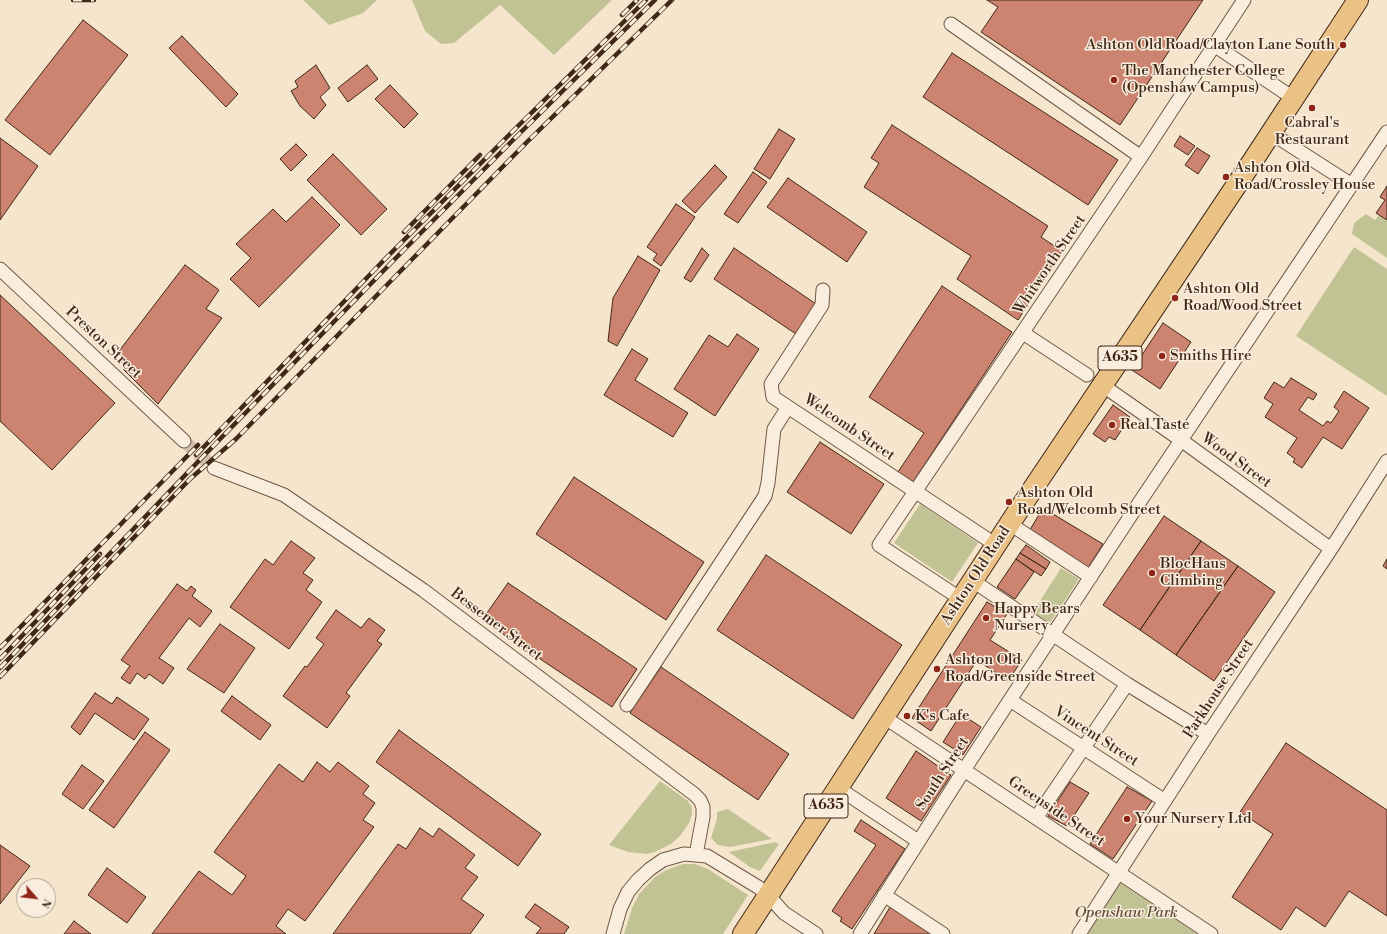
<!DOCTYPE html>
<style>
body{margin:0}
#map{position:relative;width:1387px;height:934px;overflow:hidden;background:#f6e5cd;font-family:"Libre Bodoni",serif}
canvas{display:block}
.north{position:absolute;left:16px;top:878px;width:40px;height:40px;box-sizing:border-box;background:#f9eede;border:1px solid #b09f8e;border-radius:50%;rotate:118deg;font-size:11px;font-weight:700;line-height:16px;text-align:center;color:#422817}
.north::after{content:'';display:block;margin:auto;width:14px;height:18px;background:#8f2418;clip-path:polygon(50% 0,100% 100%,50% 72%,0 100%)}
</style>
<div id="map">
<canvas width="1387" height="934"></canvas>
<div class="north">N</div>
</div>
<script>
const ctx = document.querySelector('canvas').getContext('2d');
ctx.lineJoin = 'round';
function fillPath(path, color) {
  ctx.fillStyle = color;
  ctx.fill(path, 'evenodd');
}
function poly(rows) {
  const path = new Path2D();
  for (const r of rows) {
    path.moveTo(r[0], r[1]);
    for (let i = 2; i < r.length; i += 2) path.lineTo(r[i], r[i + 1]);
  }
  return path;
}
function trace(path, color, width, dash) {
  ctx.strokeStyle = color;
  ctx.lineWidth = width;
  ctx.lineCap = dash ? 'butt' : 'round';
  ctx.setLineDash(dash || []);
  ctx.stroke(path);
}
function drawText(font, color, halo, rows, align = 'center') {
  ctx.font = font + ' "Libre Bodoni",serif';
  ctx.lineWidth = 3;
  ctx.setLineDash([]);
  ctx.textBaseline = 'middle';
  ctx.strokeStyle = halo;
  ctx.fillStyle = color;
  for (const [text, x, y, turn = 0] of rows) {
    ctx.save();
    ctx.translate(x, y);
    ctx.rotate((+turn || 0) * Math.PI / 180);
    ctx.textAlign = isNaN(turn) ? turn : align;
    if (halo) ctx.strokeText(text, 0, 0);
    ctx.fillText(text, 0, 0);
    ctx.restore();
  }
}
fillPath(poly([
 [303,0,377,0,363,13,329,25],
 [412,0,612,0,554,55,500,5,454,43,441,44,425,31],
 [1366,214,1375,220,1379,215,1387,220,1387,258,1352,234,1354,223],
 [1354,247,1387,269,1387,396,1296,336],
 [920,504,978,543,952,582,894,543],
 [1061,568,1079,579,1050,623,1033,612],
 [660,781,688,801,692,807,692,814,689,823,680,836,671,844,655,852,647,854,628,852,609,845],
 [728,809,772,839,730,847,718,845,711,838,717,819,717,812],
 [775,842,779,844,760,871,750,867,729,852],
 [683,864,695,864,708,869,748,895,723,934,624,934,632,908,639,894,655,877,666,870],
 [1120,883,1197,934,1087,934]
]), '#c1c395');
const building = poly([
 [987,0,1203,0,1120,125,981,32,998,7,987,0],
 [83,20,128,55,50,155,5,120,83,20],
 [182,36,238,94,226,107,169,48,182,36],
 [952,53,1118,160,1088,205,923,97,952,53],
 [316,65,330,88,320,97,326,105,314,119,300,106,291,91,298,87,295,81,316,65],
 [367,65,378,79,348,102,338,88,367,65],
 [390,85,418,114,404,128,375,99,390,85],
 [892,125,1048,226,1041,237,1062,251,1018,320,957,279,971,256,864,187,879,163,871,158,892,125],
 [779,129,795,139,770,179,754,169,779,129],
 [1180,136,1195,146,1188,155,1174,146,1180,136],
 [0,138,38,166,0,220,0,138],
 [296,144,307,155,291,171,280,159,296,144],
 [1197,148,1210,156,1198,174,1185,165,1197,148],
 [333,154,387,209,361,235,307,180,333,154],
 [715,165,727,177,695,213,682,201,715,165],
 [753,172,767,182,738,223,724,214,753,172],
 [788,178,867,232,847,262,767,207,788,178],
 [1387,186,1387,220,1376,213,1385,200,1380,197,1387,186],
 [312,197,340,225,259,307,230,279,251,258,236,244,273,209,286,222,312,197],
 [676,204,695,217,661,266,653,260,657,254,647,247,676,204],
 [702,248,709,255,691,282,684,278,702,248],
 [734,248,816,304,796,334,714,279,734,248],
 [638,256,660,270,617,346,608,341,613,298,638,256],
 [185,265,219,290,206,309,222,318,158,404,124,370,119,351,185,265],
 [942,286,1012,332,913,482,898,472,924,433,869,397,942,286],
 [0,295,115,403,52,470,0,421,0,295],
 [1163,323,1191,342,1160,389,1132,370,1163,323],
 [737,334,759,349,715,416,674,389,709,335,728,347,737,334],
 [632,349,648,359,635,380,688,413,673,437,604,395,632,349],
 [1291,378,1317,394,1313,400,1308,397,1299,410,1323,426,1327,421,1331,423,1339,411,1334,407,1344,391,1369,408,1342,449,1323,437,1302,468,1293,462,1295,459,1287,453,1297,438,1265,417,1273,404,1264,398,1274,382,1284,388,1291,378],
 [1113,405,1130,417,1115,440,1109,437,1105,442,1093,434,1113,405],
 [820,442,884,484,851,534,787,492,820,442],
 [574,477,704,562,666,620,536,534,574,477],
 [1043,508,1103,544,1086,571,1028,533,1043,508],
 [1164,516,1201,541,1140,630,1103,605,1164,516],
 [291,541,315,558,303,573,313,580,306,590,322,602,289,649,230,607,265,559,273,565,291,541],
 [1201,541,1238,566,1176,655,1140,630,1201,541],
 [1026,545,1050,562,1046,569,1020,553,1026,545],
 [1020,553,1046,569,1041,576,1016,559,1020,553],
 [766,555,902,645,853,719,717,630,766,555],
 [1016,559,1034,572,1015,599,997,587,1016,559],
 [1387,559,1387,569,1383,566,1387,559],
 [1238,566,1275,592,1214,681,1176,655,1238,566],
 [508,583,637,669,612,707,482,620,508,583],
 [177,584,187,591,191,586,196,590,192,596,212,611,200,627,189,618,159,658,174,668,163,684,149,674,145,679,137,673,130,684,121,678,130,666,121,660,177,584],
 [987,602,1007,614,990,640,1022,660,1008,681,977,660,931,731,912,718,987,602],
 [336,610,361,628,369,618,385,630,377,641,382,644,346,693,350,696,327,728,283,696,305,666,307,667,324,644,316,638,336,610],
 [220,624,255,648,224,693,187,669,220,624],
 [661,667,789,754,758,800,630,713,661,667],
 [95,693,112,704,117,697,149,719,134,740,95,713,80,735,71,727,95,693],
 [232,696,271,725,260,740,221,711,232,696],
 [961,714,981,727,963,755,943,742,961,714],
 [399,730,541,834,518,866,376,762,399,730],
 [145,732,170,750,114,828,89,810,145,732],
 [1286,743,1387,810,1387,916,1349,891,1325,927,1296,907,1281,930,1232,897,1273,834,1240,812,1286,743],
 [916,751,951,775,921,821,886,798,916,751],
 [317,762,330,772,338,762,369,786,363,794,375,803,363,820,374,827,305,921,288,909,276,926,286,934,152,934,199,871,232,895,246,876,214,852,279,764,303,782,317,762],
 [82,765,104,781,83,809,62,794,82,765],
 [1070,782,1089,793,1067,826,1048,816,1070,782],
 [1127,787,1152,801,1113,859,1090,844,1127,787],
 [861,820,905,849,852,929,840,921,842,918,832,911,876,845,854,831,861,820],
 [420,828,433,837,439,828,475,855,465,868,478,877,461,899,484,915,470,934,333,934,398,844,406,849,420,828],
 [0,845,30,866,0,904,0,845],
 [107,868,146,897,127,923,88,895,107,868],
 [535,904,569,927,564,934,536,934,541,928,525,917,535,904],
 [890,907,931,934,874,934,890,907],
 [74,921,91,934,64,934,74,921]
]);
fillPath(building, '#cc8470');
trace(building, '#422817', 1);
trace(poly([
 [184,441,214,468]
]), '#d2bfa9', 13, [13, 6]);
const minor = poly([
 [951,24,1141,157],
 [1214,45,1293,98],
 [1271,133,1352,185],
 [0,269,184,441],
 [823,290,822,305,771,384,773,397,996,545],
 [1023,333,1087,375],
 [1102,385,1181,440,1331,549],
 [214,468,284,495,423,590,694,794,700,800,703,807,703,817,696,855],
 [1010,524,1091,577],
 [973,581,1127,684,1208,734],
 [961,599,879,545,1141,157,1244,0],
 [1010,700,1165,801],
 [627,705,765,496,768,483,774,429,788,407],
 [884,717,1211,934],
 [838,788,918,841],
 [1036,818,1127,684],
 [884,895,943,934],
 [613,934,620,909,628,892,638,880,650,869,663,860,684,854,707,856,758,887,768,895,784,913,816,934],
 [860,934,964,770,1141,500,1387,132],
 [1079,934,1208,734,1331,549,1387,461]
]);
const highway = poly([
 [743,934,1016,514,1252,162,1358,0]
]);
trace(minor, '#6f5744', 15);
trace(highway, '#422817', 22);
trace(minor, '#f9eede', 13);
trace(highway, '#ebc286', 20);
const rail = poly([
 [73,0,94,0],
 [622,15,637,0],
 [404,232,480,155],
 [196,455,385,259,514,130,646,0],
 [0,648,198,445],
 [0,659,100,554],
 [0,668,191,469,390,264,518,135,655,0],
 [0,677,190,479,236,439,527,142,672,0]
]);
trace(rail, '#422817', 4.5);
trace(rail, '#f9eede', 3, [9]);
for (const [x, y, r, color] of [
 [1343,45,4,"#8f2418"],
 [1114,80,4,"#8f2418"],
 [1312,108,4,"#8f2418"],
 [1226,177,4,"#8f2418"],
 [1175,298,4,"#8f2418"],
 [1162,356,4,"#8f2418"],
 [1112,425,4,"#8f2418"],
 [1009,502,4,"#8f2418"],
 [1152,573,4,"#8f2418"],
 [986,618,4,"#8f2418"],
 [937,669,4,"#8f2418"],
 [907,716,4,"#8f2418"],
 [1127,819,4,"#8f2418"]
]) {
  const dot = new Path2D();
  dot.arc(x, y, r, 0, 2 * Math.PI);
  ctx.fillStyle = color;
  ctx.fill(dot);
  trace(dot, '#f9eede', 1.5);
}
for (const [x, y, w] of [
 [1120,358,44],
 [826,806,44]
]) {
  const box = new Path2D();
  box.roundRect(x - w / 2, y - 12, w, 24, 3);
  ctx.fillStyle = '#f9eede';
  ctx.fill(box);
  trace(box, '#422817', 1);
}
drawText('bold 14px', '#422817', null, [
 ["A635",1120,358],
 ["A635",826,806]
]);
drawText('15px', '#422817', '#f9eede', [
 ["Ashton Old Road/Clayton Lane South",1335,45,"right"],
 ["The Manchester College",1122,71],
 ["(Openshaw Campus)",1122,88],
 ["Cabral's",1312,123,"center"],
 ["Restaurant",1312,140,"center"],
 ["Ashton Old",1234,168],
 ["Road/Crossley House",1234,185],
 ["Ashton Old",1183,289],
 ["Road/Wood Street",1183,306],
 ["Smiths Hire",1170,356],
 ["Real Taste",1120,425],
 ["Ashton Old",1017,493],
 ["Road/Welcomb Street",1017,510],
 ["BlocHaus",1160,564],
 ["Climbing",1160,581],
 ["Happy Bears",994,609],
 ["Nursery",994,626],
 ["Ashton Old",945,660],
 ["Road/Greenside Street",945,677],
 ["K's Cafe",915,716],
 ["Your Nursery Ltd",1135,819]
], 'left');
drawText('15px', '#422817', '#f9eede', [
 ["Whitworth Street",1050,265,-56],
 ["Preston Street",103,343,43],
 ["Welcomb Street",849,428,34],
 ["Wood Street",1236,461,36],
 ["Ashton Old Road",976,576,-57],
 ["Bessemer Street",496,625,37],
 ["Parkhouse Street",1219,689,-57],
 ["Vincent Street",1096,737,33],
 ["South Street",943,774,-57],
 ["Greenside Street",1056,812,34]
]);
drawText('italic 15px', '#624f36', '#f9eede', [
 ["Openshaw Park",1126,913]
]);
</script>
